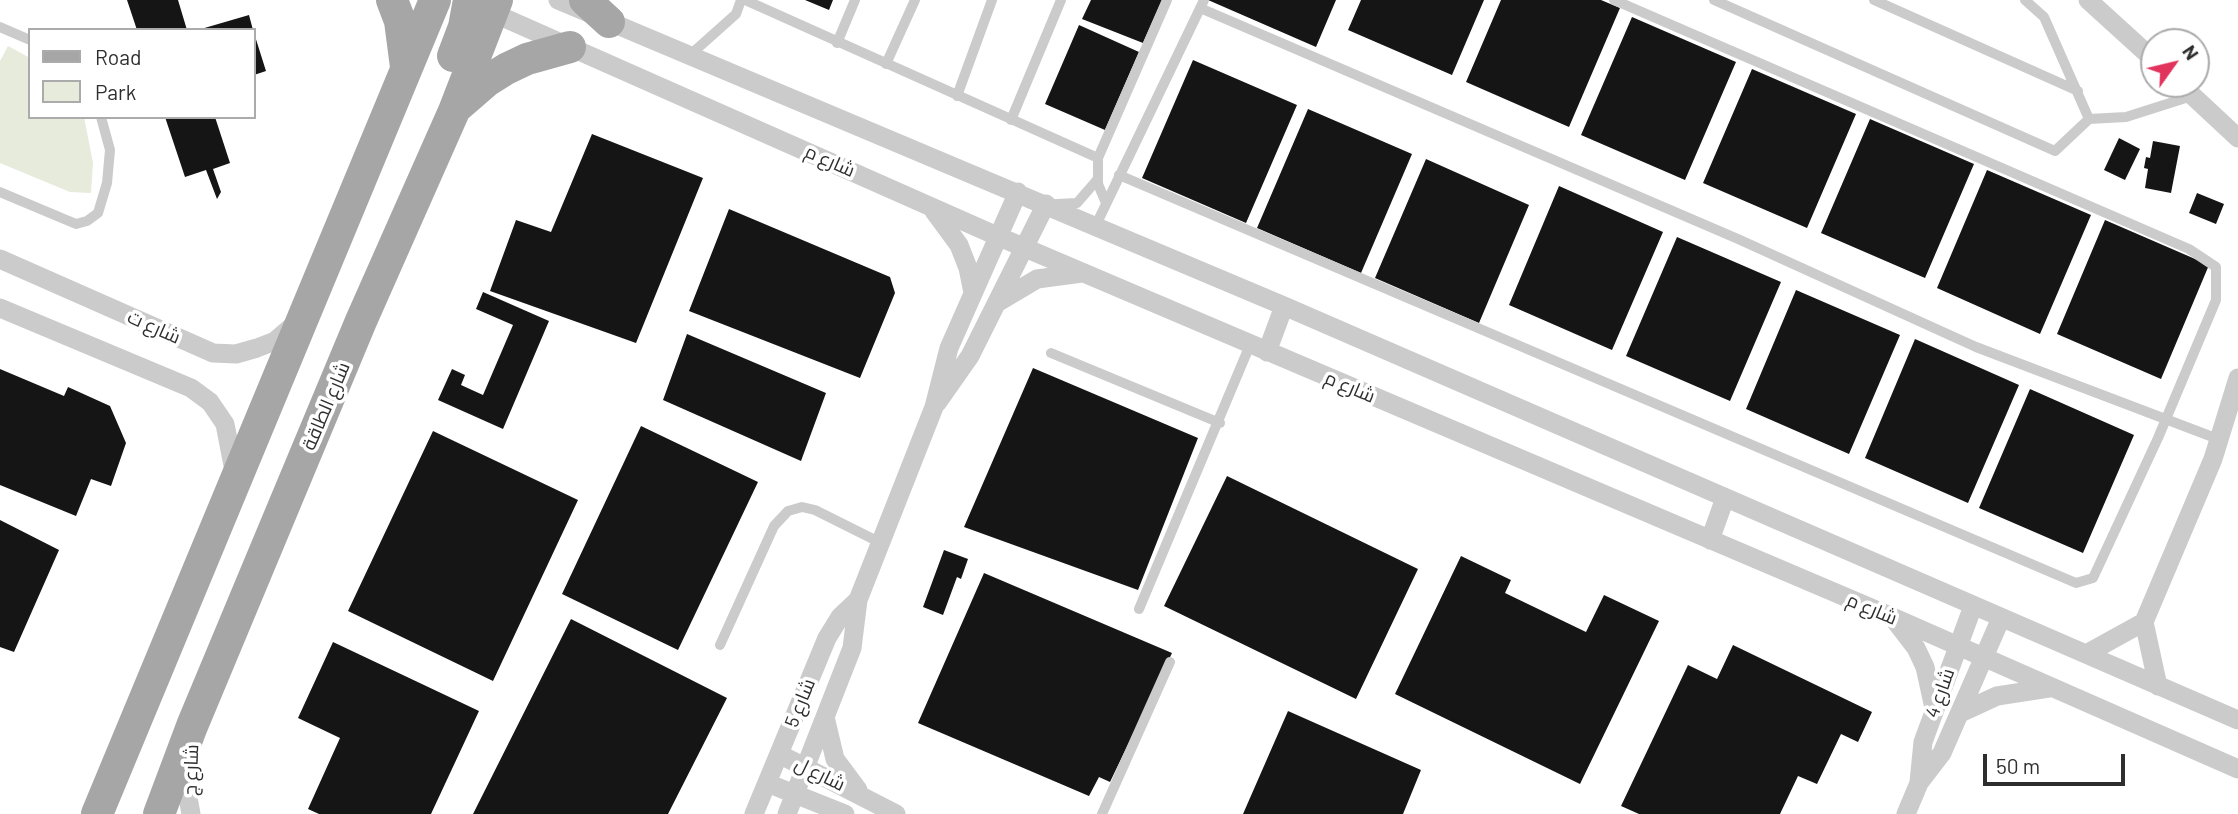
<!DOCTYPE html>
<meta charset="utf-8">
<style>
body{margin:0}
#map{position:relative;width:2238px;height:814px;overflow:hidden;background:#fff;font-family:Barlow,sans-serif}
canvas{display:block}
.legend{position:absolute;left:28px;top:28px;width:228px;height:91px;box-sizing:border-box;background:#fff;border:2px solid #ababab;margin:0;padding:9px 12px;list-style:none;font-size:21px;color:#2e2e2e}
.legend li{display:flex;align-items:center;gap:14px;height:35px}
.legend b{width:35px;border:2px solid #ababab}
.north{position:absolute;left:2140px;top:28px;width:70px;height:70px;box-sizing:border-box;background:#fff;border:2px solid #ababab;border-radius:50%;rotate:56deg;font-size:19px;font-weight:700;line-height:28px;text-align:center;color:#2e2e2e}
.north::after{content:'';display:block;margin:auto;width:24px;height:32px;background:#e1335c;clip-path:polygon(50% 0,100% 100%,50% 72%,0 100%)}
.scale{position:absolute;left:1983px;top:754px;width:142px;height:32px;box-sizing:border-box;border:4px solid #2e2e2e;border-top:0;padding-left:9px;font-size:21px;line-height:24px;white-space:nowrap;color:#2e2e2e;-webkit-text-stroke:5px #fff;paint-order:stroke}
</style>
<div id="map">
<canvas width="2238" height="814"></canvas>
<ul class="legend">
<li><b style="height:9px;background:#a6a6a6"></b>Road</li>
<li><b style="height:19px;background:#e6ebdb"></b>Park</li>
</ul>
<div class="north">N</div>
<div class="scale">50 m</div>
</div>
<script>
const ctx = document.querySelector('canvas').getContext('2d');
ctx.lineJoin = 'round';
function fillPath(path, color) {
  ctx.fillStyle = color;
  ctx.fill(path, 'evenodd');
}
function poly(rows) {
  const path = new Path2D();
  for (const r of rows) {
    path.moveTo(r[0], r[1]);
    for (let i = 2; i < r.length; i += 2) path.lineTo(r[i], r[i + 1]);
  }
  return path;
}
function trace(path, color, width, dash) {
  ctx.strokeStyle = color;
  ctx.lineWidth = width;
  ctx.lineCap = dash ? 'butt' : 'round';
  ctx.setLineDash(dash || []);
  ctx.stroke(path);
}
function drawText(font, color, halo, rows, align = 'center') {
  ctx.font = font + ' Barlow,Cairo,sans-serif';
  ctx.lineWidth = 7;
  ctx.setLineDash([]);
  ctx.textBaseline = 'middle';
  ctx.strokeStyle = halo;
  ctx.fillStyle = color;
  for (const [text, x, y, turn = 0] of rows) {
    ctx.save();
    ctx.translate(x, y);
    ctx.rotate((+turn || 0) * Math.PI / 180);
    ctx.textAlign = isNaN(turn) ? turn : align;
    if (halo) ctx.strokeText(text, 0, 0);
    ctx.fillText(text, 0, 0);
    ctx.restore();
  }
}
fillPath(poly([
 [8,46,30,58,30,117,84,117,93,163,91,193,70,192,0,163,0,61]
]), '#e6ebdb');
fillPath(poly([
 [127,0,178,0,187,30,137,30],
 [805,0,833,0,829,10],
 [1091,0,1162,0,1143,43,1082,19],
 [1208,0,1336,0,1316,47],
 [1361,0,1484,0,1452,75,1348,30],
 [1501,0,1601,0,1620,8,1569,127,1466,82],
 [249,15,253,30,201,30,201,29],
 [1632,17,1736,62,1685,180,1581,135],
 [1079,25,1139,52,1105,130,1045,104],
 [254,33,266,71,254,75],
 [1193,60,1297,105,1246,223,1142,178],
 [1752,69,1856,114,1807,228,1703,183],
 [1308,109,1412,154,1361,273,1257,228],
 [165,117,215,117,230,163,213,169,221,192,217,199,206,170,185,177],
 [1870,119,1974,164,1925,278,1821,233],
 [592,134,703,178,636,343,490,291,516,220,551,232],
 [2119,138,2140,149,2125,180,2104,170],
 [2153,141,2180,146,2171,193,2145,188,2148,169,2144,168,2146,157,2150,158],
 [1426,159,1529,205,1479,323,1375,278],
 [1987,170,2091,215,2040,334,1937,288],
 [1559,186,1663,232,1612,350,1509,305],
 [2197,193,2224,204,2216,224,2189,213],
 [729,209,890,277,895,293,860,378,689,311],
 [2105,220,2209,265,2161,379,2057,334],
 [1677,237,1781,282,1730,401,1626,356],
 [1796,290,1900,335,1849,454,1746,409],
 [483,292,549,321,503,429,438,400,452,369,465,375,461,385,483,395,513,325,476,309],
 [687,334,826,393,801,461,663,400],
 [1915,339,2019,385,1968,503,1865,458],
 [1033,368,1198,438,1138,590,964,527],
 [0,369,64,396,68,387,110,406,126,443,111,486,91,479,76,516,0,485],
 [2030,389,2134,435,2083,553,1979,508],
 [641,426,758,482,678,650,562,594],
 [433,431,578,500,493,681,348,611],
 [1227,476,1418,569,1356,699,1164,606],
 [0,520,59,550,14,652,0,647],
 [944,550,968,559,961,579,957,577,943,615,923,607],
 [1461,556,1511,580,1505,593,1586,632,1604,595,1659,621,1580,784,1395,694],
 [984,573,1172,653,1110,782,1099,777,1089,796,918,723],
 [571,619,727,698,668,814,473,814],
 [333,642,479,711,431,814,319,814,308,809,340,738,298,718],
 [1733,645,1872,712,1858,742,1841,734,1817,784,1798,776,1780,814,1639,814,1621,806,1688,665,1717,679],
 [1288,711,1421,770,1403,814,1243,814]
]), '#151515');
trace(poly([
 [745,0,1098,158,1098,184,1106,203],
 [1714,0,2055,151,2089,119],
 [1874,0,2078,91],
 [2025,0,2044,17,2089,119,2126,117,2192,96],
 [1200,8,1738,239,1976,347,2218,439],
 [0,27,30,40],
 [837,43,855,0],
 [690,55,736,14,741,0],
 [886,64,915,0],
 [957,96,992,0],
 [1011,120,1061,0],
 [1098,158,1167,0],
 [1119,175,2076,583,2093,578,2158,438,2216,300,2216,267,2189,249,1614,0],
 [0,192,76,224,87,221,98,213,107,183,110,150,101,117],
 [1057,204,1077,203,1097,180],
 [1096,225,1204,0],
 [1051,353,1220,423],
 [1139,609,1250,345],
 [720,645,774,526,788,511,802,507,815,510,881,543],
 [1102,814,1170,662]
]), '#cbcbcb', 10);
trace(poly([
 [558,0,1284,306,2238,720],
 [2088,0,2154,60],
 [482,8,997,236,1890,616,2238,769],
 [2180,84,2238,138],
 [934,211,959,245,968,268,973,293],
 [0,259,213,353,236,354,257,348,275,341,296,323],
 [1000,301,1037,279,1082,273],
 [0,308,191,388,210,402,225,424,235,476],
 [1267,352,1284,306],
 [937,403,970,356,1046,204],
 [1710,540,1725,498],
 [1896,622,1916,648,1925,667,1934,708],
 [2086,654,2144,622],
 [2158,686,2144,622,2213,459,2238,378],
 [1960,713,1997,696,2049,688],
 [825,717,835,759,858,790],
 [779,754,896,814],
 [190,756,187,792,191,814],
 [1919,782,1923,742,1973,606],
 [767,783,845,814],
 [754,814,827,638,840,617,858,600],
 [787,814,852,648,858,600,934,407,949,348,1018,192],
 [1906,814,1919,783,1942,753,2001,618]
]), '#cbcbcb', 19);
trace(poly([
 [392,0,400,21,406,67],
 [585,0,609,22],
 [453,56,464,27,469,0],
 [457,107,487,81,506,69,527,59,570,47],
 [97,814,435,0],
 [159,814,192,726,361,321,454,111,497,0]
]), '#a6a6a6', 32);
drawText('19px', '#2e2e2e', '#fff', [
 ["شارع م",830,161,24],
 ["شارع ت",154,327,24],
 ["شارع م",1350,387,23],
 ["شارع الطاقة",326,406,-67],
 ["شارع م",1872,609,23],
 ["شارع 4",1940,693,-70],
 ["شارع 5",800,703,-68],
 ["شارع ج",191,770,-88],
 ["شارع ل",820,774,26]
]);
</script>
